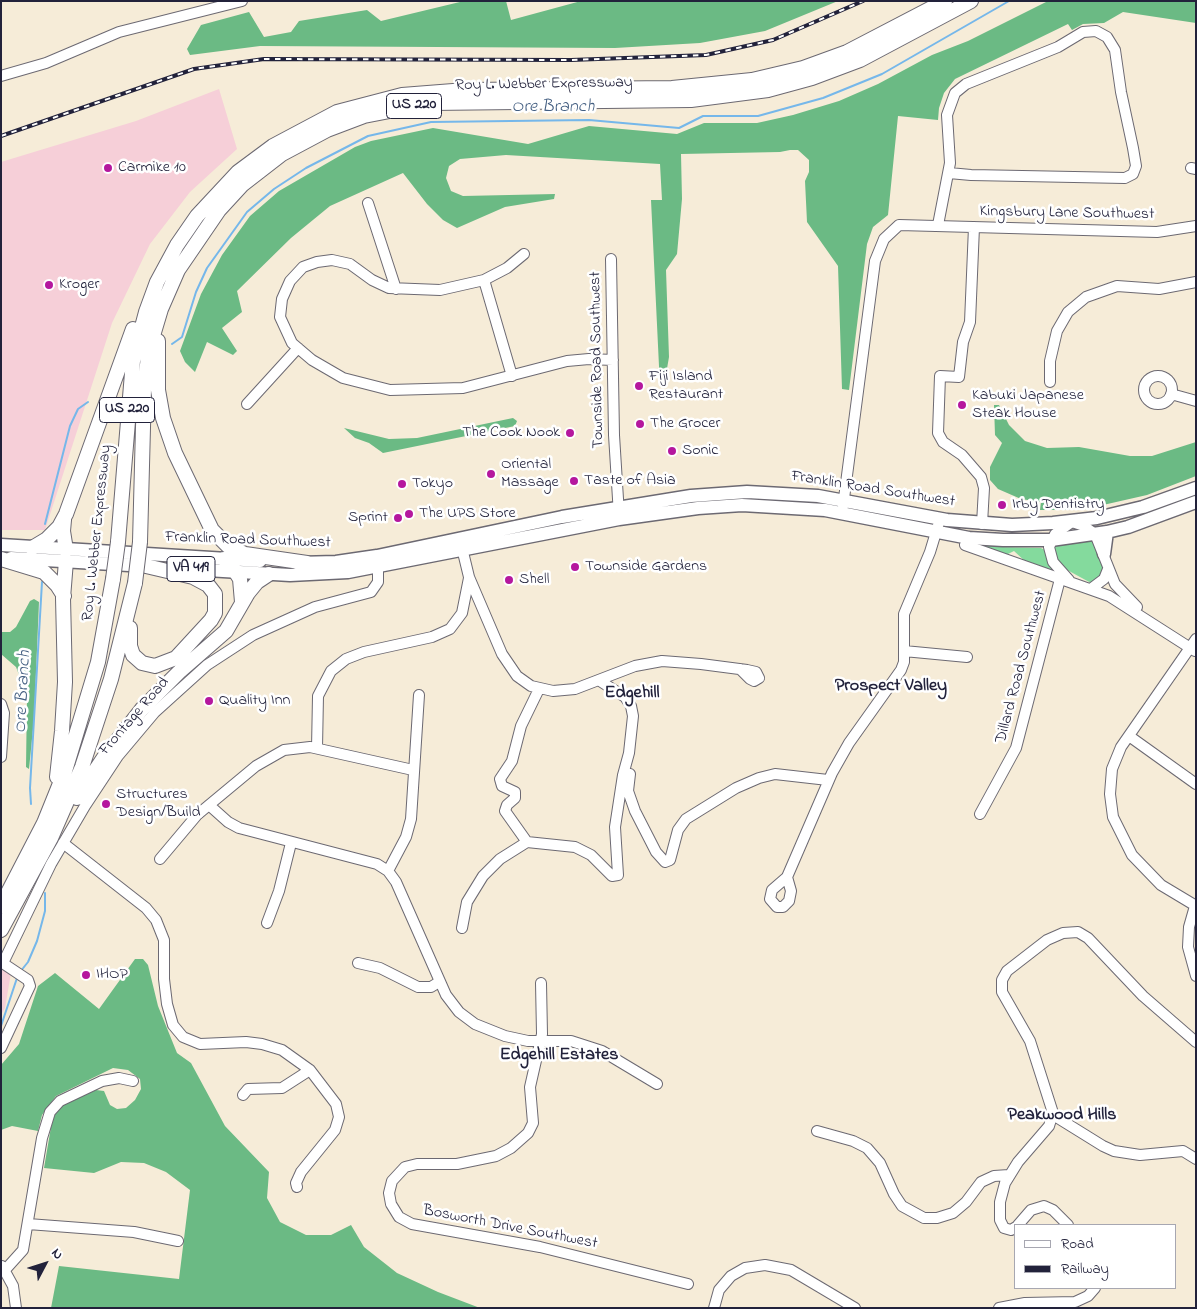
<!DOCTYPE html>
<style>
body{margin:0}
#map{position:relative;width:1197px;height:1309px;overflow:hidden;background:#f6ecd8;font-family:"Indie Flower",sans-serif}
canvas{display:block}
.frame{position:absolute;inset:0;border:2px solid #22223b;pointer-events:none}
.legend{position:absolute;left:1014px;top:1224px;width:162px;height:65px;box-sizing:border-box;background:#fff;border:1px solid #a7a7b1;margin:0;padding:6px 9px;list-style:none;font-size:15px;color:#22223b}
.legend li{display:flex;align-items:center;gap:10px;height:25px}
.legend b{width:25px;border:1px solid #a7a7b1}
.north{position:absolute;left:20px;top:1239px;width:50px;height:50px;-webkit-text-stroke:4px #fff;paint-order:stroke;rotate:50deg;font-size:14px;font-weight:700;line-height:20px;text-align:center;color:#22223b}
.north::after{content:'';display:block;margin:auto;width:18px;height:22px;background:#22223b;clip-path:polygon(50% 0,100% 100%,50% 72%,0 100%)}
</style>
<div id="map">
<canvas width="1197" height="1309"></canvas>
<div class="frame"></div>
<ul class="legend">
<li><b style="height:6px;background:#fff"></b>Road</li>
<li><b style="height:6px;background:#22223b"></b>Railway</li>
</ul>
<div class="north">N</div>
</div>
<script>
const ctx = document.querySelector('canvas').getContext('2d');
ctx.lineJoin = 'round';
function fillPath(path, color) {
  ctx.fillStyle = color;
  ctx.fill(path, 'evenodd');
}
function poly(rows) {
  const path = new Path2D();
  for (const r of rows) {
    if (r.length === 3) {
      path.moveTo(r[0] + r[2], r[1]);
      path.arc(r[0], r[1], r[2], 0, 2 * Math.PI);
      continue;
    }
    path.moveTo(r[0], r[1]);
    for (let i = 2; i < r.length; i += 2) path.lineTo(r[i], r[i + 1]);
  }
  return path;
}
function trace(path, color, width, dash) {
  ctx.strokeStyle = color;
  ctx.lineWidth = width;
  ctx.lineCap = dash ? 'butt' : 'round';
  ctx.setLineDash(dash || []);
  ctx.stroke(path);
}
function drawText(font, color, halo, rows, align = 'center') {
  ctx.font = font + ' "Indie Flower",sans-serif';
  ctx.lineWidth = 5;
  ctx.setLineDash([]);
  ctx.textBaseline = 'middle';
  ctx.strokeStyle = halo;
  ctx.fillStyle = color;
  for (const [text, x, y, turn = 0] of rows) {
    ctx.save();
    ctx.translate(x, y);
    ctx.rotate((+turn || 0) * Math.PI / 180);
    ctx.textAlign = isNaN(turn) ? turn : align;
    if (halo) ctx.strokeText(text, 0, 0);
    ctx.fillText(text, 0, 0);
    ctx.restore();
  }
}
fillPath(poly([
 [219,89,237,149,190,192,150,244,112,323,45,530,1,530,1,162,136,121],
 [1,965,11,973,5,1008,1,1015]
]), '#f6cfd8');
fillPath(poly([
 [1094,538,1105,572,1091,583,1058,565,1053,544],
 [966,542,1000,547,1041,548,1045,550,1052,568,1049,570,1027,563,1014,551,1006,555]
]), '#84da9d');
fillPath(poly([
 [464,1,506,1,511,20,581,1,838,1,765,31,700,43,615,48,260,46,190,55,187,49,201,25,249,12,264,37,291,32,299,21,367,10,381,21],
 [1048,1,1196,1,1196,23,1123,12,1104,23,1083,24,1072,30,1068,24,955,79,944,93,939,108,938,120,898,116,888,215,873,227,867,244,849,390,842,389,838,266,807,222,805,181,809,172,809,160,798,150,790,150,780,152,681,154,682,199,677,254,666,270,669,357,664,386,660,387,651,200,662,200,660,164,506,155,460,159,449,166,446,178,451,191,463,196,555,194,554,199,505,207,457,228,443,220,427,204,403,173,330,206,291,238,237,291,242,312,222,328,237,351,233,355,207,342,195,372,185,362,180,351,201,294,222,255,250,216,279,191,355,147,371,141,433,128,528,144,589,126,677,134,704,123,757,123,793,115,839,101,878,84,932,55,968,41],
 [994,405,999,405,1009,425,1025,441,1047,448,1079,447,1130,456,1152,456,1196,442,1196,476,1147,495,1103,505,1071,510,1040,510,1041,502,1021,499,998,489,990,480,990,467,1002,443,995,435],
 [513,418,517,421,515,426,383,453,369,443,355,438,344,428,389,439,417,438],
 [34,599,39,602,34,719,29,769,26,767,27,695,16,667,1,654,1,632,10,632,16,627,30,601],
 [135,959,143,959,148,965,158,1006,177,1053,191,1063,225,1126,269,1172,267,1198,280,1222,306,1235,331,1235,351,1225,364,1247,397,1273,438,1292,480,1308,51,1308,59,1266,179,1279,190,1190,166,1172,144,1163,121,1162,94,1173,44,1168,51,1127,55,1114,64,1104,96,1090,104,1091,110,1105,117,1109,126,1108,135,1100,141,1089,140,1079,128,1070,113,1068,56,1096,42,1115,38,1131,12,1126,1,1130,1,1065,19,1044,38,986,55,973,99,1009]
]), '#6bba84');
trace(poly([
 [172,344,182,337,196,292,207,268,247,212,274,189,306,168,368,136,431,122,589,120,679,128,703,116,758,116,823,98,882,74,1009,1],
 [45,524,70,426,78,409,88,402],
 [31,804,30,788,42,582],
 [20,972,28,962,37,941,45,911,45,893],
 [1,1026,17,978]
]), '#75b7ea', 2);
const minor = poly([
 [1,76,46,63,119,32,242,1],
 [1191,168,1196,169],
 [368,203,396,289],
 [938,225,950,163,947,115,955,93,966,84,1058,47,1083,32,1096,31,1107,37,1115,50,1121,92,1133,148,1136,166,1133,174,1125,178,971,175,949,173],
 [974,227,970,322,963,342,959,377,940,376,938,433,943,442,962,455,981,477,984,488,982,524],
 [524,254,507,268,484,280,440,290,389,288,372,280,350,264,332,260,317,262,303,267,290,281,282,299,280,317,292,343,312,360,343,378,390,390,463,388,567,361,589,359,613,360],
 [611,259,614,435,619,515],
 [484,280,512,376],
 [1158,390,14],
 [1050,382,1050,361,1057,331,1068,312,1086,297,1117,286,1159,289,1196,282],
 [1171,394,1196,401],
 [247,404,298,348],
 [843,506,875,261,884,239,899,225,1157,232,1196,226],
 [461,544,469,577,502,654,517,676,531,686,553,691,575,689,635,666,662,661,701,664,747,670,756,672,759,678,754,681,750,679,740,669],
 [965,545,1109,596,1195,651],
 [1069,580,1053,562,1049,547,1055,534,1072,522,1084,526,1095,534,1115,584,1137,607],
 [1092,588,1104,579,1108,569],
 [1196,639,1121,747,1112,769,1110,794,1113,817,1132,855,1161,885,1196,906],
 [904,651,967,657],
 [1,704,4,713,1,757],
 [1129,736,1196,784],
 [317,748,318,696,331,671,346,659,364,652,432,637,450,629,462,613,469,578],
 [630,774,628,791,635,811,656,852,665,862,670,860,678,830,686,819,736,788,759,778,775,774,828,780],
 [209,805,228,822,239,828,377,864,388,871,396,882,446,995,459,1012,475,1024,505,1036,528,1041,571,1041,602,1051,657,1084],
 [980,814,1016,748,1060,579],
 [527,842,505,811,507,805,515,798,515,792,502,786,500,779,512,761,521,726,539,689],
 [63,843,146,908,156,920,164,940,164,979,167,1004,173,1025,183,1037,200,1044,246,1042,262,1044,282,1050,310,1070,336,1104,339,1117,335,1130,301,1172,296,1183,297,1187],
 [160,859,197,815,256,766,284,750,310,747,413,770],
 [388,871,406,837,411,819,419,695],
 [787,877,791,891,789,901,783,907,777,907,770,899,772,890,787,877,832,773,849,743,901,670,904,662,904,614,930,552,940,519],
 [1195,906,1189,927,1188,947,1196,976],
 [267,923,279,891,291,843],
 [462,928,467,902,483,876,500,859,527,842,575,847,591,855,612,876,618,875,615,827,623,775,629,753,633,716,631,706,625,697,600,681],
 [1,962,28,980,30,986,1,1048],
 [3,963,51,864,85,806,118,756,155,712,207,665,253,635,315,607,371,592,378,582,378,559],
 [358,963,380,968,418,987,431,987,439,982],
 [541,983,542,1034,530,1087,533,1123,528,1133,511,1148,496,1156,457,1164,417,1164,405,1167,392,1181,389,1193,391,1204,399,1217,412,1224,540,1247,688,1284],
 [243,1095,248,1089,282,1088,310,1070],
 [1053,1115,1103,1146,1114,1151,1140,1155,1183,1151,1196,1159],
 [817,1131,853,1141,867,1148,880,1163,894,1194,902,1206,924,1218,937,1218,953,1213,966,1202,981,1182,994,1176,1009,1175],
 [28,1224,134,1232,178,1241],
 [1018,1225,1031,1210,1044,1206,1053,1210,1068,1225],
 [1016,1227,1011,1230,1004,1228,1000,1220,1000,1202,1005,1183,1018,1162,1049,1126,1053,1113,1030,1041,1002,992,1002,980,1007,971,1047,940,1063,933,1078,932,1088,938,1143,996,1196,1042],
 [2,1266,13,1286,16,1308],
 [5,1270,23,1250,42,1138,50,1112,60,1101,102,1081,119,1078,133,1081],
 [714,1308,719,1290,731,1276,745,1268,765,1265,791,1270,855,1308],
 [999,1308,1025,1303,1075,1302,1088,1296,1095,1288]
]);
const major = poly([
 [1,545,260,561],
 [1104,554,1107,532],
 [11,558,146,566],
 [297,563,336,562,377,556,562,517,691,496,747,492,818,496,947,520,1012,525,1053,523,1097,518,1143,507,1196,488],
 [173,568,290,575,348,572,619,519,698,508,742,505,825,510,969,538,1003,540,1051,540,1107,532,1128,527,1196,502]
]);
const highway = poly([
 [158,341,158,390,163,418,175,453,212,530,228,546,245,554,307,563],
 [64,520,63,531,66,550],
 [118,542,133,361,146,312,157,282,177,245,197,216,238,172,273,146,337,112,402,95,466,90,672,88,752,80,803,68,847,52,945,1],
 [140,542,144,389,149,349,161,309,178,270,219,210,242,185,282,154,327,130,364,116,431,103,691,100,768,90,812,78,860,60,971,1],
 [32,548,47,539,59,527,66,514,133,329],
 [1,559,44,572,57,585,64,596],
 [224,559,233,568,240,579,242,602],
 [130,628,130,646,133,655,142,663,155,666,176,658,211,620,215,613,215,594,208,585,193,577,146,566],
 [57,777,62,731,65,682,63,598,66,561],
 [77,798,105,756,142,709,179,672,226,631,248,593,257,582,269,574],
 [1,906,44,823,65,771,98,662,113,579],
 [1,930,51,838,82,767,111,679,135,583]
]);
trace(minor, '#6c6972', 12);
trace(major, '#6c6972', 15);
trace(highway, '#6c6972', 16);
trace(minor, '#fff', 10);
trace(major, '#fff', 12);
trace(highway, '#fff', 14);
const rail = poly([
 [1,136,194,69,264,59,571,60,706,55,773,40,863,1]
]);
trace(rail, '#22223b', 4);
trace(rail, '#fff', 2, [5.5]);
const highwayBridge = poly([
 [113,579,118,542],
 [135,583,140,542]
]);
trace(highwayBridge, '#6c6972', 16, []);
trace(highwayBridge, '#fff', 14);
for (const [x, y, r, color] of [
 [108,168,5,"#b5179e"],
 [49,285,5,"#b5179e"],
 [639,386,5,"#b5179e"],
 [962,405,5,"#b5179e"],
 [640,424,5,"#b5179e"],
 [570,433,5,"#b5179e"],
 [672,451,5,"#b5179e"],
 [491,474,5,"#b5179e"],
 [574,481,5,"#b5179e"],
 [402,484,5,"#b5179e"],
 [1002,505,5,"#b5179e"],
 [409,514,5,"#b5179e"],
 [398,518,5,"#b5179e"],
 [575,567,5,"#b5179e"],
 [509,580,5,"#b5179e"],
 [209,701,5,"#b5179e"],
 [106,804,5,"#b5179e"],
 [86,975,5,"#b5179e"]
]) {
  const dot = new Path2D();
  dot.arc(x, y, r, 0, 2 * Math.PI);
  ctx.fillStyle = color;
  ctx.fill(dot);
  trace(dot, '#fff', 2);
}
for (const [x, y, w] of [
 [414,106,55],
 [127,410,55],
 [191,569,48]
]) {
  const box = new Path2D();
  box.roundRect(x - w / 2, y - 12.5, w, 25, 4);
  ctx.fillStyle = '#fff';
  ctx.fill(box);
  trace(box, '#22223b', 1);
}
drawText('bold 15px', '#22223b', null, [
 ["US 220",414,106],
 ["US 220",127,410],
 ["VA 419",191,569]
]);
drawText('16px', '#22223b', '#fff', [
 ["Roy L. Webber Expressway",544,85,-1],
 ["Kingsbury Lane Southwest",1067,214,1],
 ["Townside Road Southwest",598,360,-91],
 ["Franklin Road Southwest",873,490,9],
 ["Roy L. Webber Expressway",98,533,-84],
 ["Franklin Road Southwest",248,541,2],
 ["Dillard Road Southwest",1022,667,-75],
 ["Frontage Road",135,717,-49],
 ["Bosworth Drive Southwest",510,1228,11]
]);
drawText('16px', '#22223b', '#fff', [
 ["Carmike 10",118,168],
 ["Kroger",59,285],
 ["Fiji Island",649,377],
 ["Restaurant",649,395],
 ["Kabuki Japanese",972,396],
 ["Steak House",972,414],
 ["The Grocer",650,424],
 ["The Cook Nook",560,433,"right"],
 ["Sonic",682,451],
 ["Oriental",501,465],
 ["Massage",501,483],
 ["Taste of Asia",584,481],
 ["Tokyo",412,484],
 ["Irby Dentistry",1012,505],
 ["The UPS Store",419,514],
 ["Sprint",388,518,"right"],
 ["Townside Gardens",585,567],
 ["Shell",519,580],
 ["Quality Inn",219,701],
 ["Structures",116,795],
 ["Design/Build",116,813],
 ["IHOP",96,975]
], 'left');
drawText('italic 18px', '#435e81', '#fff', [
 ["Ore Branch",553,108],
 ["Ore Branch",24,692,-87]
]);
drawText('bold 18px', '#22223b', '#fff', [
 ["Prospect Valley",891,687],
 ["Edgehill",632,694],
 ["Edgehill Estates",559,1056],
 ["Peakwood Hills",1062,1116]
]);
</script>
